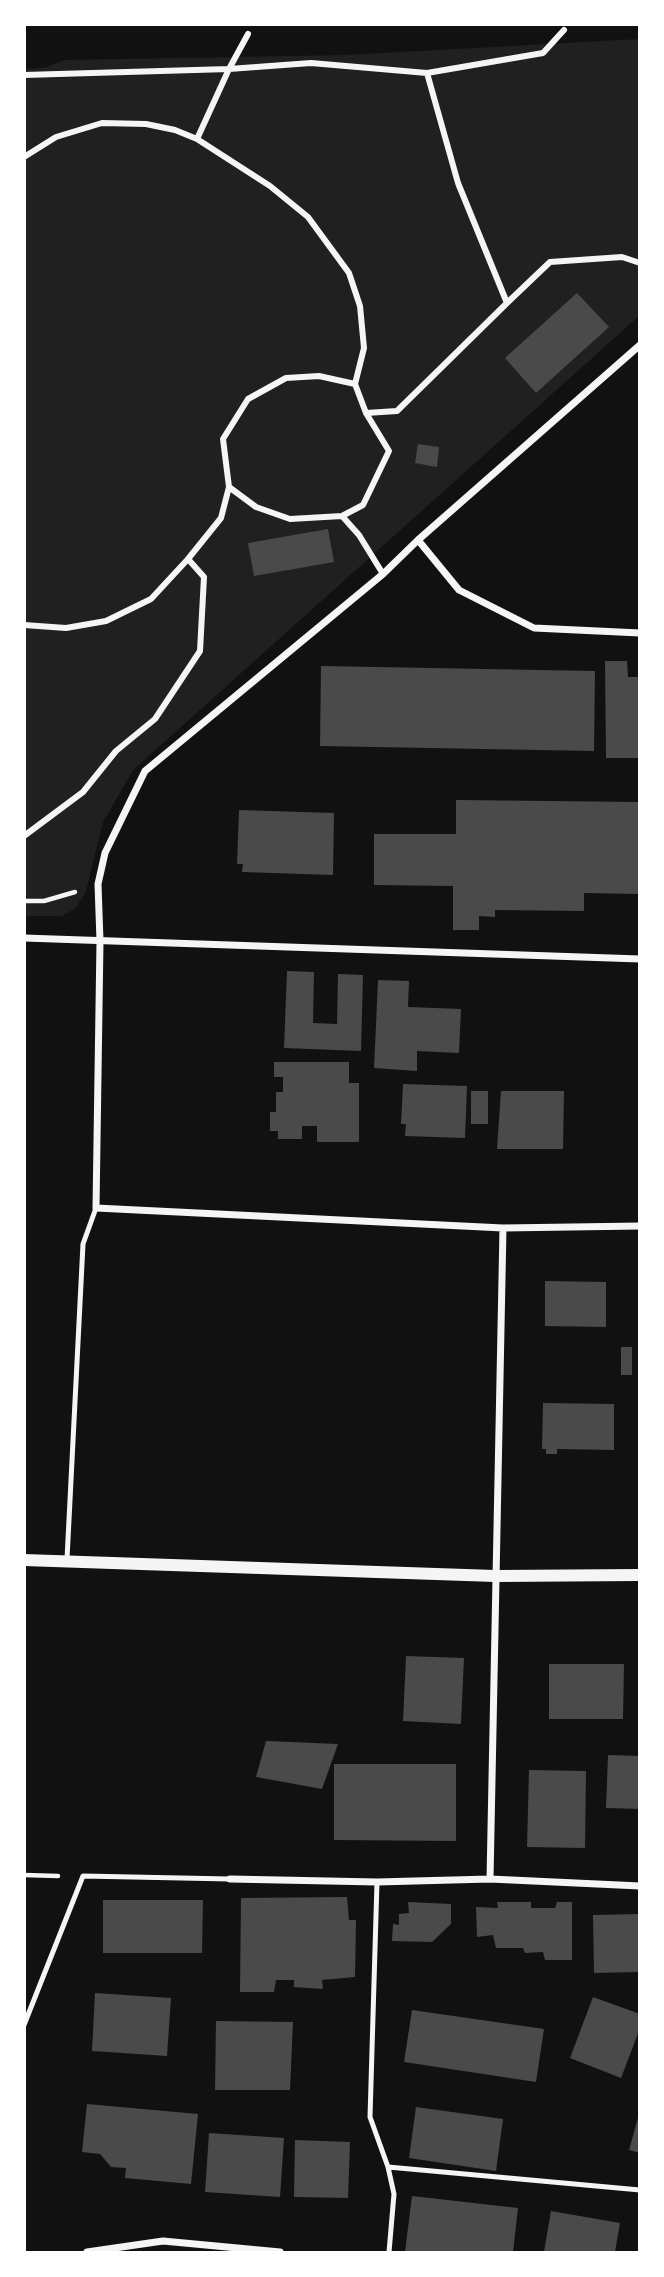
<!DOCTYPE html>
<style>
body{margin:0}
#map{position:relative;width:664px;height:2277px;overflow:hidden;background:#111;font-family:"Archivo Narrow",sans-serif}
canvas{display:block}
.frame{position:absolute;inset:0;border:26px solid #fff;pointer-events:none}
</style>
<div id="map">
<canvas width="664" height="2277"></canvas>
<div class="frame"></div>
</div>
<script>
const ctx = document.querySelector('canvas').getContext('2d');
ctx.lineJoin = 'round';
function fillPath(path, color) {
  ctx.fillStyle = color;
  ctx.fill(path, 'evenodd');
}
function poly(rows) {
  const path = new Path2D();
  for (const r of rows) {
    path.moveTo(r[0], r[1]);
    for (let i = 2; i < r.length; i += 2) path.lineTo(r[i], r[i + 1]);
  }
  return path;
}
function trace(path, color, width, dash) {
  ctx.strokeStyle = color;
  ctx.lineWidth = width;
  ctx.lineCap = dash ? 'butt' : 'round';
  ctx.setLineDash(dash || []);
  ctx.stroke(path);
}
fillPath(poly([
 [639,39,639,316,133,770,103,822,86,891,76,908,62,916,24,916,24,69,43,68,65,60,346,55]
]), '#202020');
fillPath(poly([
 [577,293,609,327,536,393,505,358],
 [418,444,439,447,437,467,415,463],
 [328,529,334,562,254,576,248,543],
 [605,661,627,661,628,677,640,677,640,758,606,758],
 [321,666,595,671,594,751,320,746],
 [456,800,640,802,640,894,584,893,584,911,495,910,495,917,479,916,479,930,453,930,453,886,374,885,374,834,456,834],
 [239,810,334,813,333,875,242,872,243,864,237,864],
 [287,971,314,972,313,1023,337,1024,338,974,363,975,361,1051,284,1048],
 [378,980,409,981,408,1007,461,1009,459,1053,417,1051,417,1071,374,1068],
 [274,1062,349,1062,349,1083,359,1083,359,1142,317,1142,317,1126,302,1126,302,1139,278,1139,278,1131,270,1131,270,1112,276,1112,276,1092,283,1092,283,1077,274,1077],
 [403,1084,467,1086,465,1138,405,1136,406,1124,401,1124],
 [471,1091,488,1091,488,1124,471,1124],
 [501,1091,564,1091,563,1149,497,1149],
 [545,1281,606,1282,606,1327,545,1326],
 [621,1347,632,1347,632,1375,621,1375],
 [543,1403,614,1404,614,1450,557,1449,557,1454,546,1454,546,1449,542,1449],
 [406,1656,464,1658,461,1724,403,1721],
 [549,1664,624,1664,623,1719,549,1719],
 [266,1741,338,1744,322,1789,256,1777],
 [608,1755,640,1756,640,1809,606,1808],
 [334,1764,456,1764,456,1841,334,1840],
 [529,1770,586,1771,585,1848,527,1847],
 [347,1897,349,1920,356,1920,355,1977,322,1980,323,1989,294,1987,294,1980,276,1980,274,1992,240,1992,241,1898],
 [103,1900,203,1900,202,1953,103,1953],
 [408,1902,451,1904,451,1924,432,1942,392,1941,393,1924,399,1925,399,1914,409,1913],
 [497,1902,531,1902,531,1908,555,1908,557,1902,572,1902,572,1960,545,1960,543,1952,525,1953,523,1948,496,1948,493,1935,477,1937,476,1907,498,1908],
 [640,1914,640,1972,594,1973,593,1915],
 [95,1993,171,1998,167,2056,92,2051],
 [593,1997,640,2014,640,2028,621,2078,570,2058],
 [412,2010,544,2029,536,2082,404,2062],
 [216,2021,293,2022,290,2090,215,2090],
 [87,2104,198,2114,191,2184,125,2178,126,2168,111,2167,100,2154,82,2152],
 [416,2107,503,2119,496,2171,409,2158],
 [639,2114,640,2114,640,2153,629,2150],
 [209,2133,284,2138,280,2197,205,2192],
 [295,2140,350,2142,348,2198,294,2197],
 [412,2196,518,2208,513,2252,405,2252],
 [551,2211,620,2223,615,2252,544,2252]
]), '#4a4a4a');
trace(poly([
 [24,901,44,901,75,892],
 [24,1875,58,1876]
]), '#f5f5f5', 4.5);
trace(poly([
 [67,1559,83,1244,96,1208],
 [377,1882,370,2117,388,2167,394,2194,389,2252],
 [24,2025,83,1876,230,1879],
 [388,2167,640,2190]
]), '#f5f5f5', 5);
trace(poly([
 [24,75,229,69,311,63,427,73,543,53,564,30],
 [197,139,229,69,248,34],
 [24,157,56,137,102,123,146,124,175,130,197,139,270,186,308,217,349,273,360,306,364,348,355,384,319,376,286,378,248,399,223,439,229,487,221,518,188,559,151,599,106,621,66,628,24,625],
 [507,303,550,262,622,257,640,263],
 [355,384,366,413,389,451,363,505,342,516,359,535,383,574],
 [366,413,397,411,507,303,458,183,427,73],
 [229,487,256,507,290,519,342,516],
 [24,836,83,792,116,751,155,719,200,651,204,577,188,559]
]), '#f5f5f5', 6);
trace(poly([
 [640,345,418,540,383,574,145,771,105,853,98,884,100,941,96,1208,503,1228,640,1226],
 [418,540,459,590,534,628,640,633],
 [24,938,640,959],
 [230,1879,377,1882,490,1879,640,1886],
 [490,1879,503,1228],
 [87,2252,163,2241,280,2252]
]), '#f5f5f5', 7);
trace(poly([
 [24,1560,495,1576,640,1575]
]), '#f5f5f5', 12);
</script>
